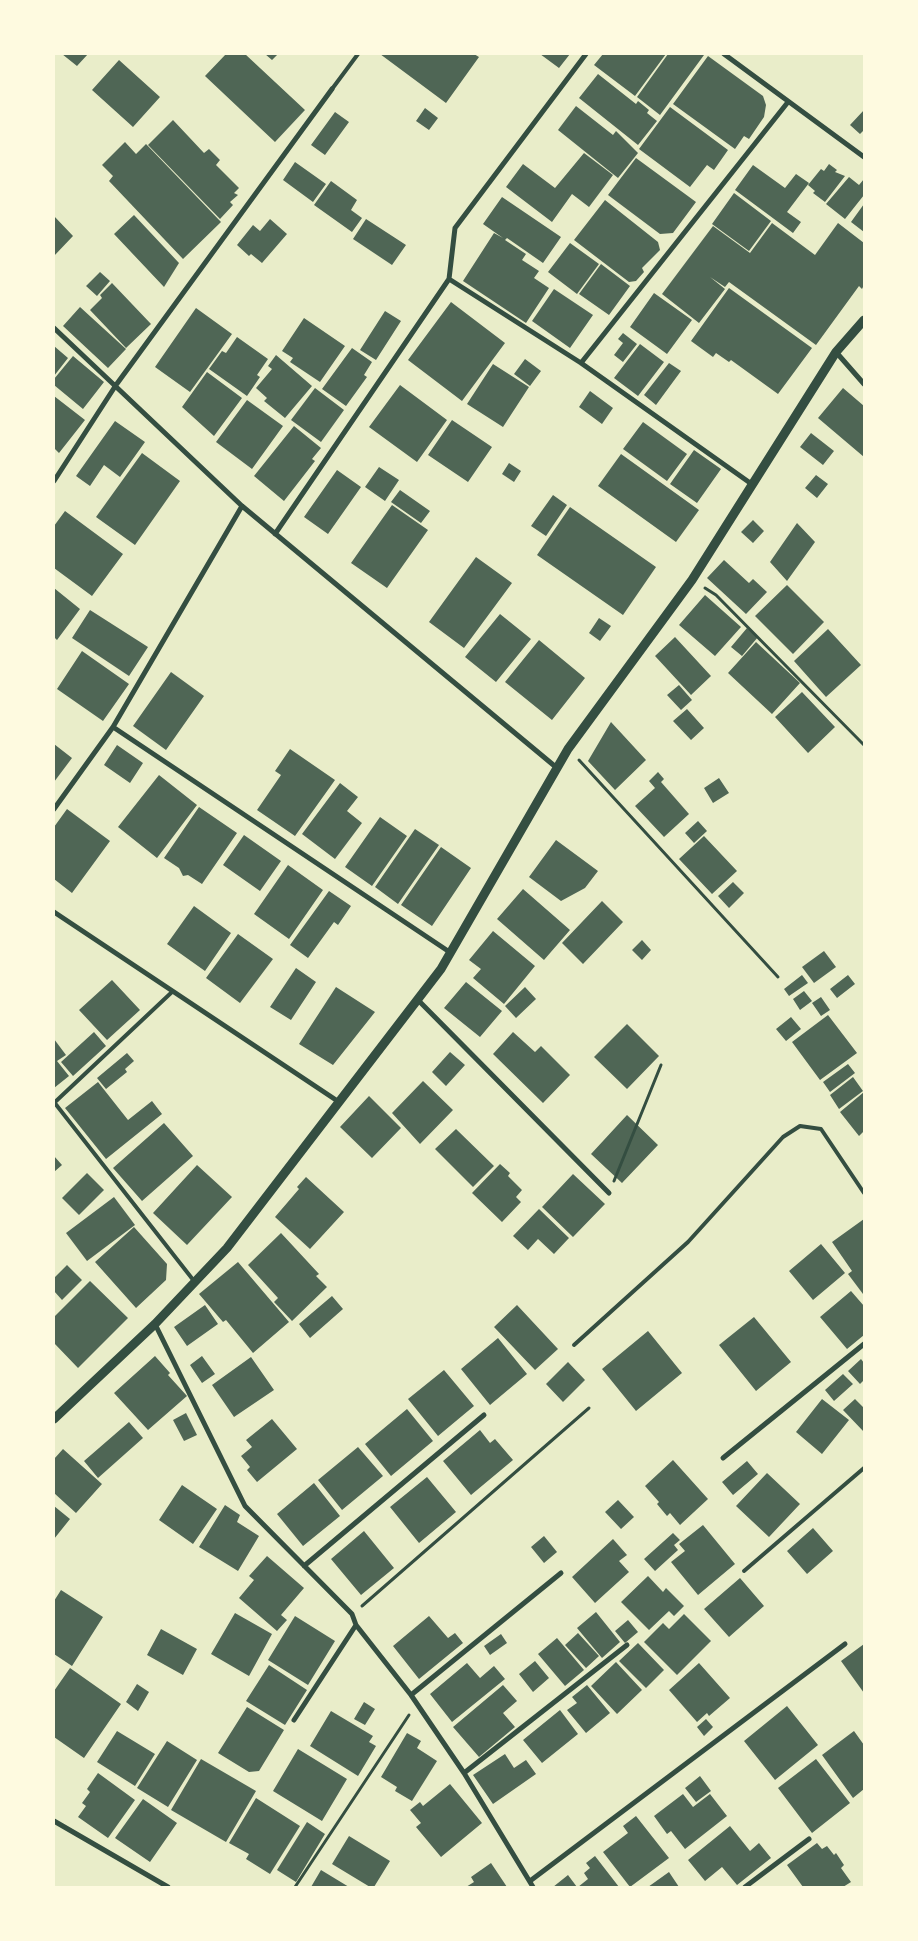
<!DOCTYPE html>
<style>
body{margin:0}
#map{position:relative;width:918px;height:1941px;overflow:hidden;background:#e9edc9;font-family:"Public Sans",sans-serif}
canvas{display:block}
.frame{position:absolute;inset:0;border:55px solid #fefae0;pointer-events:none}
</style>
<div id="map">
<canvas width="918" height="1941"></canvas>
<div class="frame"></div>
</div>
<script>
const ctx = document.querySelector('canvas').getContext('2d');
ctx.lineJoin = 'round';
function fillPath(path, color) {
  ctx.fillStyle = color;
  ctx.fill(path, 'evenodd');
}
function poly(rows) {
  const path = new Path2D();
  for (const r of rows) {
    path.moveTo(r[0], r[1]);
    for (let i = 2; i < r.length; i += 2) path.lineTo(r[i], r[i + 1]);
  }
  return path;
}
function trace(path, color, width, dash) {
  ctx.strokeStyle = color;
  ctx.lineWidth = width;
  ctx.lineCap = dash ? 'butt' : 'round';
  ctx.setLineDash(dash || []);
  ctx.stroke(path);
}
fillPath(poly([
 [62,54,88,54,77,66],
 [226,54,245,54,305,110,275,142,205,76],
 [265,54,278,54,272,60],
 [380,54,474,54,479,57,446,103],
 [540,54,570,54,559,68],
 [603,54,666,54,635,96,594,65],
 [668,54,704,55,660,115,637,97],
 [708,56,763,96,766,105,764,117,749,139,744,136,735,149,673,104],
 [119,60,160,97,133,127,92,90],
 [598,74,636,104,638,101,649,110,647,113,657,121,638,145,579,98],
 [576,106,613,135,616,131,638,153,618,178,558,130],
 [670,107,728,150,714,170,707,165,690,187,639,149],
 [425,108,438,118,429,130,416,121],
 [864,110,864,130,860,134,850,125],
 [335,112,349,122,325,155,311,145],
 [173,120,204,153,209,149,220,160,216,165,239,188,234,193,238,195,230,202,233,205,220,219,148,145],
 [125,142,136,154,146,144,221,222,183,259,109,181,113,176,102,165],
 [584,153,613,175,589,207,572,194,552,222,506,187,523,164,555,188],
 [636,158,696,202,673,233,660,234,608,195],
 [295,162,326,184,313,202,283,180],
 [829,164,837,170,835,172,845,176,825,202,813,193,815,191,808,185,821,169,824,171],
 [753,165,785,188,796,174,809,183,787,212,801,222,793,233,735,190],
 [849,177,859,185,864,179,864,195,845,219,826,204],
 [331,181,357,200,351,210,362,218,352,232,314,205],
 [734,193,771,221,749,251,712,224],
 [502,197,561,237,543,263,507,238,505,240,526,254,522,260,539,271,534,278,549,288,526,323,463,281,494,233,503,238,483,224],
 [605,200,658,242,660,250,642,268,644,272,636,281,629,282,574,240],
 [864,204,864,232,851,222],
 [134,215,179,263,164,287,114,234],
 [54,216,73,236,54,256],
 [270,219,287,234,262,263,251,254,249,256,237,245,253,225,260,231],
 [366,219,406,245,392,265,353,239],
 [772,223,815,255,838,223,864,243,864,285,862,289,859,286,816,345,729,282,725,287,710,277,725,289,699,323,662,294,713,226,750,253],
 [570,243,599,264,577,294,548,272],
 [601,264,630,286,609,315,579,294],
 [100,272,110,281,97,296,86,286],
 [112,283,151,324,126,348,90,310,102,298,100,295],
 [729,288,812,348,778,394,731,360,729,362,716,353,713,357,691,341],
 [554,289,593,315,570,348,532,321],
 [654,293,692,320,667,354,630,327],
 [451,302,505,343,462,401,408,360],
 [80,307,126,349,108,368,63,326],
 [196,308,232,334,190,392,155,367],
 [385,311,401,321,376,360,360,350],
 [304,318,345,346,320,382,290,362,293,358,282,351],
 [623,333,637,344,623,362,614,355,623,343,618,339],
 [237,337,268,359,257,375,260,377,247,396,209,369,222,351,226,353],
 [640,344,664,362,638,396,614,378],
 [54,346,68,358,54,376],
 [352,348,372,362,364,375,367,377,346,406,322,389],
 [276,355,312,386,285,418,264,401,267,398,256,388,272,369,268,366],
 [73,356,104,382,83,409,54,385,54,379],
 [525,359,541,371,530,386,514,374],
 [669,363,681,371,656,405,644,395],
 [493,364,529,387,503,427,467,404],
 [207,372,242,398,214,436,182,407],
 [400,385,447,420,417,462,369,427],
 [315,388,344,410,321,442,291,420],
 [843,388,864,406,864,457,818,418],
 [590,391,613,408,602,424,579,407],
 [54,396,85,420,59,453,54,448],
 [247,400,283,426,252,469,216,442],
 [452,420,492,447,468,482,428,455],
 [115,421,145,442,120,477,104,465,90,486,76,476],
 [643,422,687,454,667,481,623,449],
 [294,426,321,448,312,459,315,461,284,501,254,476],
 [811,433,834,451,823,465,800,447],
 [694,450,721,469,697,503,670,484],
 [142,453,180,481,135,545,96,517],
 [621,454,699,510,676,542,598,486],
 [509,463,521,471,514,482,502,474],
 [379,467,399,480,385,501,365,487],
 [337,470,361,487,328,534,304,517],
 [816,475,828,484,817,498,805,488],
 [400,490,430,511,421,523,391,502],
 [553,495,567,505,546,536,531,526],
 [392,505,428,530,387,588,351,563],
 [570,507,656,567,623,615,537,555],
 [65,511,123,554,92,596,54,568,54,526],
 [753,520,764,531,753,543,741,532],
 [797,523,815,542,787,581,770,562],
 [476,557,512,583,464,648,429,622],
 [724,560,749,583,753,579,767,592,746,614,707,578],
 [787,585,824,622,793,654,755,616],
 [54,588,80,609,57,640,54,637],
 [705,595,741,627,715,656,679,625],
 [90,610,148,647,129,676,72,638],
 [500,614,531,639,496,682,465,657],
 [599,618,611,626,600,641,589,633],
 [747,628,758,637,742,656,731,647],
 [828,629,861,665,826,697,794,661],
 [675,637,711,676,691,695,655,656],
 [539,640,585,678,552,720,505,682],
 [756,642,800,683,772,714,728,673],
 [82,651,129,684,103,721,57,689],
 [171,672,204,696,166,750,133,726],
 [679,685,692,700,681,710,667,695],
 [802,692,835,727,808,753,775,717],
 [687,709,704,728,691,740,673,721],
 [611,722,646,760,615,790,588,761],
 [54,744,72,758,54,782],
 [117,745,143,763,130,783,104,765],
 [290,749,335,780,295,836,257,810,281,775,275,771],
 [658,772,664,779,661,782,689,814,664,837,635,806,655,788,649,781],
 [159,775,197,805,157,858,118,827],
 [719,778,729,793,713,803,704,788],
 [340,783,358,797,347,811,362,823,335,859,302,834],
 [199,807,237,833,202,884,188,875,183,876,179,868,164,858],
 [67,809,110,841,72,893,54,879,54,827],
 [380,817,407,836,372,886,345,867],
 [698,821,707,831,694,843,685,833],
 [415,829,439,845,398,904,375,887],
 [244,835,281,861,260,891,223,865],
 [704,836,737,871,712,894,679,859],
 [556,840,598,871,585,888,561,901,529,877],
 [441,847,471,868,432,926,401,905],
 [288,865,323,890,289,939,254,914],
 [733,882,744,893,729,908,718,896],
 [523,889,570,930,544,960,497,919],
 [329,891,351,906,338,925,334,922,308,958,290,945],
 [602,901,623,922,583,964,562,943],
 [194,906,231,933,205,971,167,944],
 [493,931,535,966,504,1004,473,978,481,969,469,960],
 [238,934,273,959,240,1003,206,978],
 [642,940,651,950,642,960,632,950],
 [824,951,836,967,814,983,802,967],
 [296,968,316,982,291,1020,270,1007],
 [802,975,808,983,789,996,784,989],
 [848,975,855,984,837,998,830,989],
 [112,980,140,1010,107,1040,79,1010],
 [466,982,502,1011,480,1037,444,1008],
 [336,987,375,1012,333,1065,299,1044],
 [525,987,536,999,516,1018,505,1006],
 [804,991,812,1001,800,1010,793,999],
 [821,997,830,1010,821,1016,812,1003],
 [828,1015,857,1053,820,1080,792,1042],
 [791,1017,801,1029,786,1041,776,1029],
 [627,1024,659,1056,627,1089,594,1057],
 [94,1032,106,1046,73,1076,61,1062],
 [513,1032,535,1052,541,1046,570,1075,543,1103,493,1054],
 [54,1039,66,1055,57,1061,69,1076,54,1088],
 [450,1052,465,1065,446,1086,432,1072],
 [127,1053,134,1061,125,1069,127,1072,106,1089,97,1078],
 [848,1064,855,1073,830,1092,823,1082],
 [853,1077,863,1091,839,1109,830,1095],
 [423,1081,453,1110,420,1144,392,1113],
 [98,1082,128,1120,152,1101,162,1114,106,1159,65,1108],
 [864,1092,864,1131,859,1136,840,1112],
 [369,1096,401,1128,372,1158,340,1127],
 [627,1115,658,1145,622,1183,591,1154],
 [164,1123,193,1156,142,1201,113,1168],
 [456,1129,494,1166,473,1187,435,1149],
 [54,1156,62,1165,54,1172],
 [500,1164,510,1173,508,1176,522,1190,516,1197,521,1202,502,1222,472,1193],
 [197,1165,232,1197,187,1245,153,1213],
 [87,1173,104,1190,79,1215,62,1198],
 [573,1174,605,1204,573,1237,542,1207],
 [306,1177,344,1212,310,1249,275,1217,299,1189,297,1187],
 [114,1197,135,1225,87,1261,66,1233],
 [539,1209,569,1238,554,1254,538,1239,528,1250,513,1236],
 [864,1219,864,1292,863,1294,848,1274,852,1271,832,1242],
 [134,1227,167,1264,166,1280,136,1308,95,1262],
 [281,1233,319,1274,316,1276,327,1287,292,1321,274,1302,278,1298,248,1265],
 [821,1244,845,1273,813,1300,789,1271],
 [238,1262,289,1322,253,1353,226,1320,223,1322,199,1294],
 [67,1265,82,1280,62,1300,54,1291,54,1278],
 [90,1281,128,1318,78,1368,54,1343,54,1317],
 [851,1291,864,1306,864,1335,847,1349,820,1317],
 [332,1296,343,1309,310,1338,299,1324],
 [205,1305,218,1324,187,1346,174,1327],
 [517,1305,558,1349,535,1370,494,1327],
 [754,1317,791,1362,756,1391,719,1345],
 [648,1331,682,1373,636,1411,602,1369],
 [498,1338,527,1374,490,1405,461,1369],
 [155,1356,170,1373,168,1375,187,1396,148,1430,114,1393],
 [202,1356,215,1374,202,1383,190,1365],
 [251,1357,274,1390,234,1417,212,1385],
 [861,1359,864,1363,864,1380,860,1384,848,1371],
 [568,1362,585,1380,563,1402,546,1384],
 [444,1370,474,1406,438,1436,408,1399],
 [843,1374,853,1384,834,1401,825,1390],
 [822,1399,849,1420,822,1454,796,1432],
 [855,1399,864,1408,864,1432,843,1410],
 [407,1409,433,1441,391,1476,365,1444],
 [186,1413,197,1435,184,1441,173,1420],
 [272,1419,297,1449,257,1482,247,1470,250,1467,241,1456,252,1447,246,1440],
 [129,1422,143,1438,98,1478,84,1461],
 [480,1430,490,1443,495,1439,513,1460,471,1495,443,1461],
 [358,1447,383,1476,342,1510,318,1480],
 [63,1449,102,1484,76,1513,54,1493,54,1459],
 [673,1460,708,1499,680,1525,670,1513,667,1516,657,1504,659,1502,645,1486],
 [747,1461,758,1474,733,1495,722,1482],
 [767,1473,800,1504,769,1537,736,1506],
 [427,1477,456,1512,419,1543,390,1507],
 [314,1483,340,1516,303,1546,277,1514],
 [182,1485,217,1509,193,1544,159,1520],
 [618,1500,634,1517,621,1529,605,1512],
 [225,1505,240,1515,237,1522,259,1536,238,1571,199,1547],
 [54,1506,70,1519,54,1539],
 [703,1525,735,1564,698,1595,671,1562,685,1551,679,1544],
 [813,1528,833,1551,807,1574,787,1551],
 [364,1531,394,1568,361,1595,331,1559],
 [673,1533,680,1540,674,1545,678,1550,655,1571,644,1559],
 [544,1536,557,1552,544,1563,531,1547],
 [613,1539,627,1555,619,1561,629,1572,595,1603,572,1577],
 [267,1556,304,1588,281,1615,287,1620,277,1631,239,1598,254,1580,249,1576],
 [648,1576,663,1592,666,1588,684,1606,674,1616,669,1611,649,1630,621,1602],
 [740,1578,764,1606,729,1637,704,1609],
 [61,1590,103,1617,72,1666,54,1654,54,1601],
 [596,1612,620,1642,602,1658,577,1628],
 [235,1613,272,1634,249,1676,211,1654],
 [684,1614,711,1641,677,1675,644,1642,663,1623,669,1629],
 [295,1616,335,1641,308,1685,268,1660],
 [429,1616,448,1638,455,1633,463,1643,419,1679,393,1646],
 [628,1620,638,1632,625,1643,615,1631],
 [161,1629,197,1649,183,1675,147,1655],
 [578,1633,599,1656,586,1668,565,1645],
 [501,1634,507,1643,490,1655,484,1646],
 [557,1638,584,1670,565,1686,538,1654],
 [638,1643,664,1670,646,1688,619,1661],
 [864,1644,864,1693,841,1661],
 [535,1661,549,1678,533,1692,519,1674],
 [616,1662,642,1690,617,1714,591,1686],
 [467,1663,480,1678,494,1666,505,1679,452,1722,430,1694],
 [699,1663,730,1698,709,1716,707,1713,697,1722,669,1690],
 [269,1665,307,1690,285,1725,246,1701],
 [70,1668,121,1704,84,1758,54,1737,54,1691],
 [137,1684,149,1692,138,1711,126,1702],
 [503,1685,517,1701,503,1713,515,1727,479,1757,453,1727],
 [587,1685,610,1713,586,1733,567,1710,577,1703,572,1697],
 [364,1702,375,1709,365,1725,354,1719],
 [787,1706,818,1745,775,1780,744,1741],
 [247,1707,284,1730,259,1771,249,1772,218,1753],
 [560,1710,578,1734,542,1763,523,1740],
 [331,1711,373,1736,369,1742,376,1746,358,1776,310,1746],
 [706,1719,713,1727,704,1736,697,1727],
 [117,1731,155,1754,135,1786,97,1762],
 [854,1731,864,1745,864,1789,853,1798,822,1755],
 [407,1733,421,1741,417,1748,437,1761,412,1801,395,1791,397,1787,381,1777],
 [167,1741,197,1760,168,1807,137,1788],
 [298,1749,347,1779,322,1821,273,1791],
 [505,1754,514,1768,526,1760,536,1774,493,1804,473,1775],
 [201,1759,256,1791,226,1842,171,1810],
 [816,1759,850,1803,812,1833,778,1788],
 [98,1773,135,1800,108,1838,78,1817,86,1806,82,1803,90,1792,87,1789],
 [700,1776,711,1791,696,1802,685,1788],
 [450,1784,482,1823,441,1857,416,1827,421,1823,410,1810,420,1802,423,1806],
 [683,1794,693,1807,710,1794,727,1816,685,1849,671,1831,667,1834,654,1816],
 [256,1798,300,1826,270,1874,246,1859,249,1854,229,1843],
 [143,1799,177,1823,150,1862,115,1838],
 [636,1816,669,1858,630,1887,603,1852,628,1833,623,1826],
 [307,1822,325,1834,296,1882,277,1870],
 [730,1826,750,1851,759,1843,771,1858,737,1885,722,1867,705,1881,688,1860],
 [349,1836,390,1861,374,1887,370,1887,332,1864],
 [817,1843,822,1849,827,1846,834,1855,836,1853,844,1865,841,1868,851,1882,843,1887,803,1887,787,1865],
 [595,1856,619,1887,578,1887,588,1879,584,1873,590,1868,586,1863],
 [491,1863,507,1887,466,1887,474,1882,471,1877],
 [321,1870,349,1887,311,1887],
 [669,1872,679,1887,648,1887],
 [568,1875,577,1887,553,1887]
]), '#4f6655');
trace(poly([
 [705,588,716,595,864,745],
 [579,760,778,977],
 [614,1181,661,1065],
 [362,1606,589,1408],
 [295,1887,409,1715]
]), '#344e41', 3);
trace(poly([
 [332,89,358,54],
 [54,1102,194,1281],
 [54,1103,172,992],
 [574,1345,688,1242,783,1137,800,1126,821,1129,864,1193],
 [744,1571,864,1468]
]), '#344e41', 4);
trace(poly([
 [724,54,864,157],
 [449,279,581,363,753,485],
 [54,328,242,506,557,768],
 [836,352,864,384],
 [581,363,788,102],
 [54,481,116,385,332,89],
 [275,534,449,279,455,228,586,54],
 [113,727,451,953],
 [54,809,113,727,242,506],
 [54,912,339,1102],
 [418,1000,609,1193],
 [155,1324,245,1506,352,1614,356,1625,411,1695,464,1773,533,1887],
 [723,1458,864,1344],
 [304,1566,484,1415],
 [411,1695,561,1573],
 [294,1720,356,1625],
 [464,1773,627,1645],
 [54,1821,168,1887],
 [530,1881,845,1644],
 [745,1887,809,1839]
]), '#344e41', 5);
trace(poly([
 [54,1419,155,1324,227,1248,441,969,568,749,692,580,836,352,864,320]
]), '#344e41', 9);
</script>
